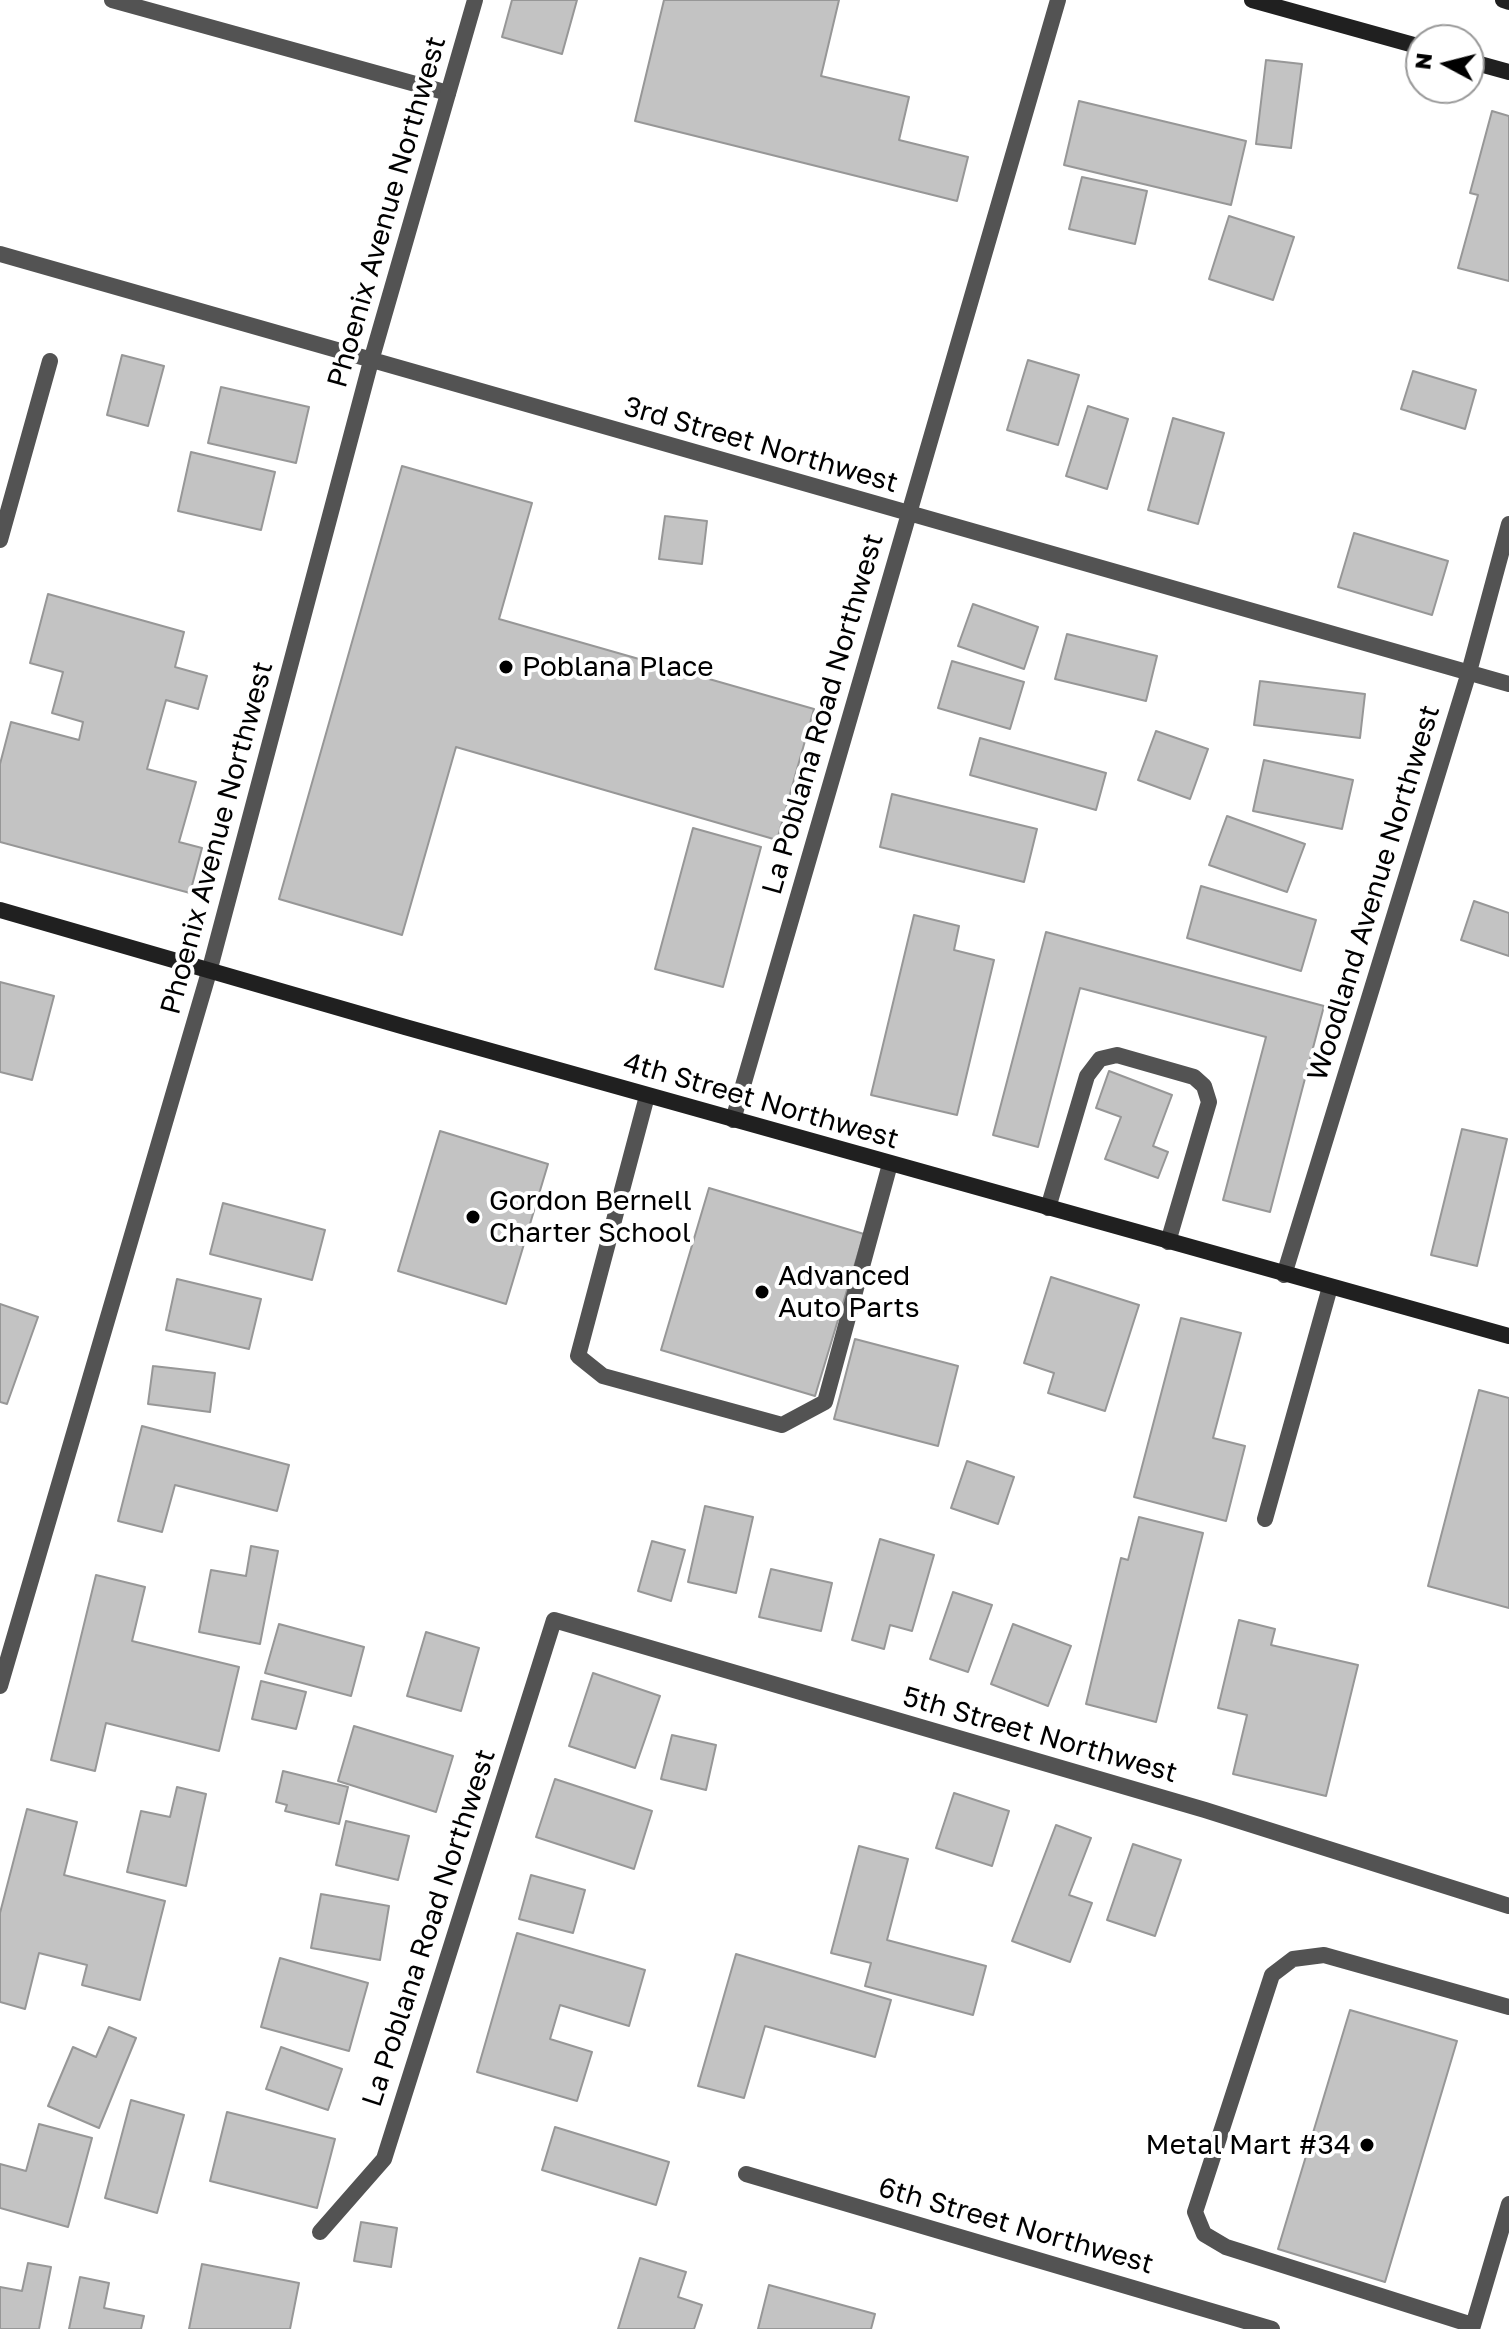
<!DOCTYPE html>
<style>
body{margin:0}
#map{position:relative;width:1509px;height:2329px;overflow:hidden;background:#fff;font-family:"Golos Text",sans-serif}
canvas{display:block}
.north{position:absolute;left:1405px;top:24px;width:80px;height:80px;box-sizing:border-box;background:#fff;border:2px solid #999;border-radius:50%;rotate:277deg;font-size:22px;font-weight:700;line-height:32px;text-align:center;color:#000}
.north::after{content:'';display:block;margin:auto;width:28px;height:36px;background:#000;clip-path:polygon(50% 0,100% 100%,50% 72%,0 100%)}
</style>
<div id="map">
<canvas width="1509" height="2329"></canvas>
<div class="north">N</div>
</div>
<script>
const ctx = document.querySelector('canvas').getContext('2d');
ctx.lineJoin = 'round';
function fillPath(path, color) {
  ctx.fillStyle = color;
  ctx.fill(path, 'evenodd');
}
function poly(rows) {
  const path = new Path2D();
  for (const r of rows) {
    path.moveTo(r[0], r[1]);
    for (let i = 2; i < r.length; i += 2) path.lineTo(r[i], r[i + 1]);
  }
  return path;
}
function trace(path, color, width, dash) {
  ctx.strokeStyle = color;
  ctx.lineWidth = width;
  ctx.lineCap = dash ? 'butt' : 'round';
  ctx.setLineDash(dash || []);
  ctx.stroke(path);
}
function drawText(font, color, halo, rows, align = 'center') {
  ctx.font = font + ' "Golos Text",sans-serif';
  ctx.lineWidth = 8;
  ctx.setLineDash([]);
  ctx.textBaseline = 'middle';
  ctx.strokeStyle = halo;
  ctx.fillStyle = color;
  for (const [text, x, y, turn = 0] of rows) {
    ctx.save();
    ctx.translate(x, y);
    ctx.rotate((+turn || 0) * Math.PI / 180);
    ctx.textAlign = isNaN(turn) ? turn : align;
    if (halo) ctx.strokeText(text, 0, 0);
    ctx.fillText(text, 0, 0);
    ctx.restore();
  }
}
const building = poly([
 [512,0,577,0,562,54,502,37,512,0],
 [664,0,839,0,821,76,909,97,899,140,968,157,957,201,635,121,664,0],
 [1266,60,1302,64,1291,148,1256,144,1266,60],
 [1079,101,1246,141,1231,205,1064,165,1079,101],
 [1492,111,1509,116,1509,281,1458,268,1478,195,1470,193,1492,111],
 [1082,177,1147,191,1135,244,1069,229,1082,177],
 [1229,216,1294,237,1273,300,1209,279,1229,216],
 [122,355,164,366,148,426,107,415,122,355],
 [1028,360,1079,375,1058,445,1007,430,1028,360],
 [1413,371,1476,390,1465,429,1401,409,1413,371],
 [221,387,309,407,296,463,208,443,221,387],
 [1088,406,1128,419,1107,489,1066,476,1088,406],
 [1173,418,1224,433,1198,524,1148,510,1173,418],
 [191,452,275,472,261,530,178,511,191,452],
 [402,466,532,503,499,619,814,709,777,840,456,747,402,935,279,899,402,466],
 [665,516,707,521,702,564,659,559,665,516],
 [1354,533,1448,561,1432,615,1338,587,1354,533],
 [48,594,184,632,175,667,207,676,198,709,166,700,147,769,196,782,179,842,202,848,190,893,0,842,0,764,11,722,79,740,83,722,52,713,63,672,30,663,48,594],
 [973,604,1038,627,1024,669,958,646,973,604],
 [1067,634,1157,656,1146,701,1055,679,1067,634],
 [952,661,1024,682,1010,729,938,708,952,661],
 [1260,681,1365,694,1360,738,1254,725,1260,681],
 [1156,731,1208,749,1190,799,1138,780,1156,731],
 [980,738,1106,773,1096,810,970,775,980,738],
 [1264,760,1353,780,1342,829,1253,811,1264,760],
 [892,794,1037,829,1024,882,880,847,892,794],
 [1227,816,1305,844,1287,892,1209,865,1227,816],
 [693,828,761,847,723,987,655,969,693,828],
 [1201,886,1316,920,1301,971,1187,938,1201,886],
 [1474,901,1509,913,1509,956,1461,940,1474,901],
 [914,915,959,926,954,950,994,960,957,1115,871,1095,914,915],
 [1046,932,1324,1006,1270,1212,1223,1200,1266,1037,1080,988,1038,1147,993,1135,1046,932],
 [0,982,54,996,32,1080,0,1072,0,982],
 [1109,1071,1172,1095,1153,1146,1168,1152,1158,1178,1105,1159,1121,1117,1096,1108,1109,1071],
 [1462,1129,1507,1139,1477,1266,1431,1255,1462,1129],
 [440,1131,548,1164,506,1304,398,1271,440,1131],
 [709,1188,864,1234,815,1396,661,1350,709,1188],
 [223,1203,325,1230,312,1280,210,1254,223,1203],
 [1051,1277,1139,1305,1105,1411,1048,1393,1054,1373,1024,1363,1051,1277],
 [177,1279,261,1299,249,1349,166,1330,177,1279],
 [0,1304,38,1317,7,1404,0,1402,0,1304],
 [1181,1318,1241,1333,1213,1438,1245,1446,1226,1521,1134,1497,1181,1318],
 [855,1339,958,1366,938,1446,834,1419,855,1339],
 [153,1366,215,1373,210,1412,148,1404,153,1366],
 [1479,1390,1509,1398,1509,1608,1428,1586,1479,1390],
 [142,1426,289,1465,277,1511,175,1485,162,1532,118,1521,142,1426],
 [967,1461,1014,1477,998,1524,951,1508,967,1461],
 [705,1506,753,1517,736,1593,688,1582,705,1506],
 [1139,1517,1203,1533,1156,1722,1086,1704,1121,1558,1128,1560,1139,1517],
 [880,1539,934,1555,912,1631,890,1625,884,1649,852,1640,880,1539],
 [652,1541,685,1550,671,1601,638,1591,652,1541],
 [251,1546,278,1551,260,1644,199,1632,211,1570,246,1576,251,1546],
 [771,1569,832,1583,821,1631,759,1617,771,1569],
 [96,1575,145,1587,132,1641,239,1667,219,1751,106,1723,95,1771,51,1760,96,1575],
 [953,1592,992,1605,968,1672,930,1659,953,1592],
 [1239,1620,1275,1629,1271,1645,1358,1665,1326,1796,1233,1774,1247,1715,1218,1708,1239,1620],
 [279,1624,364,1647,351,1696,265,1673,279,1624],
 [1013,1624,1071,1646,1048,1706,991,1684,1013,1624],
 [426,1632,479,1648,461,1711,407,1696,426,1632],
 [593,1673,660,1696,635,1768,569,1746,593,1673],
 [261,1681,306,1692,296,1729,252,1719,261,1681],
 [354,1726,453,1756,436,1812,338,1781,354,1726],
 [672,1735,716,1745,706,1790,661,1779,672,1735],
 [283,1771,348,1787,339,1824,285,1811,287,1805,276,1802,283,1771],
 [555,1779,652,1811,634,1869,536,1837,555,1779],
 [177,1787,206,1794,186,1886,127,1872,141,1811,170,1817,177,1787],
 [954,1793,1009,1811,992,1866,936,1848,954,1793],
 [27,1809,77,1822,64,1875,165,1901,140,2000,82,1985,87,1965,39,1953,25,2009,0,2002,0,1913,27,1809],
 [346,1821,409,1836,398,1880,336,1865,346,1821],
 [1056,1825,1091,1838,1069,1895,1092,1903,1070,1962,1012,1941,1056,1825],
 [1133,1844,1181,1860,1155,1936,1107,1920,1133,1844],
 [859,1846,908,1859,887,1940,986,1966,973,2015,865,1986,871,1963,831,1953,859,1846],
 [531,1875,585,1890,573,1933,519,1919,531,1875],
 [321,1894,389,1906,380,1960,311,1948,321,1894],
 [517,1933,645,1970,629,2026,560,2005,550,2039,592,2052,577,2101,477,2072,517,1933],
 [736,1954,891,2000,875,2057,765,2026,744,2098,698,2086,736,1954],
 [280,1958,368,1983,349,2051,261,2027,280,1958],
 [1350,2010,1457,2041,1385,2282,1278,2249,1350,2010],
 [109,2027,136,2038,99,2128,48,2106,73,2047,96,2057,109,2027],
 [281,2047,342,2069,328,2110,266,2089,281,2047],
 [131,2100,184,2115,157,2213,105,2198,131,2100],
 [227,2112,335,2139,317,2208,210,2181,227,2112],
 [39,2124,92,2138,68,2227,0,2208,0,2164,26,2171,39,2124],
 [555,2127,669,2162,656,2205,542,2170,555,2127],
 [361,2222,397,2228,391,2267,354,2261,361,2222],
 [640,2258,686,2272,678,2297,702,2305,694,2329,618,2329,640,2258],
 [28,2263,51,2267,39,2329,0,2329,0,2287,22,2291,28,2263],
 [202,2264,299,2283,290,2329,189,2329,202,2264],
 [80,2277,109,2283,104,2308,144,2316,141,2329,69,2329,80,2277],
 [769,2285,875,2314,871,2329,758,2329,769,2285]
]);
fillPath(building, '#c3c3c3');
trace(building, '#979797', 2);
trace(poly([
 [112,0,448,93],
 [0,540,50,361],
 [647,1096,578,1356,603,1376,782,1425,825,1402,890,1164],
 [1048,1208,1087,1076,1100,1059,1117,1055,1194,1077,1204,1086,1209,1102,1168,1242],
 [1265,1519,1330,1287],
 [1472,2325,1226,2247,1204,2234,1195,2212,1272,1975,1293,1959,1324,1955,1509,2007],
 [1472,2329,1509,2204]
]), '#535353', 16);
trace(poly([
 [0,254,1509,684],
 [733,1120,1058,0],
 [1284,1275,1469,672,1509,524],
 [0,1686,209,972,371,361,475,0],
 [746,2174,1272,2329],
 [320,2232,384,2159,554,1620,1205,1810,1509,1906]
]), '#535353', 16);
trace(poly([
 [1252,0,1421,47],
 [1503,0,1509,2],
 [1469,61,1509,72],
 [0,910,405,1027,1509,1336]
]), '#202020', 16);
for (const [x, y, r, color] of [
 [506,667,8,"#000"],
 [473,1217,8,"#000"],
 [762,1292,8,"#000"],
 [1367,2145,8,"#000"]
]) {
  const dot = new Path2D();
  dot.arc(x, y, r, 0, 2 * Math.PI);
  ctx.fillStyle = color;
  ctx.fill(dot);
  trace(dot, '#fff', 3);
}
drawText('28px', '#000', '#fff', [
 ["Phoenix Avenue Northwest",387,212,-74],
 ["3rd Street Northwest",761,445,16],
 ["La Poblana Road Northwest",823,714,-74],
 ["Phoenix Avenue Northwest",217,838,-75],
 ["Woodland Avenue Northwest",1374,893,-73],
 ["4th Street Northwest",761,1101,16],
 ["5th Street Northwest",1040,1735,16],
 ["La Poblana Road Northwest",429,1928,-72],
 ["6th Street Northwest",1016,2226,16]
]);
drawText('28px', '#000', '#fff', [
 ["Poblana Place",522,667],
 ["Gordon Bernell",489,1201],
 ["Charter School",489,1233],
 ["Advanced",778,1276],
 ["Auto Parts",778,1308],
 ["Metal Mart #34",1351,2145,"right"]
], 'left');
</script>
